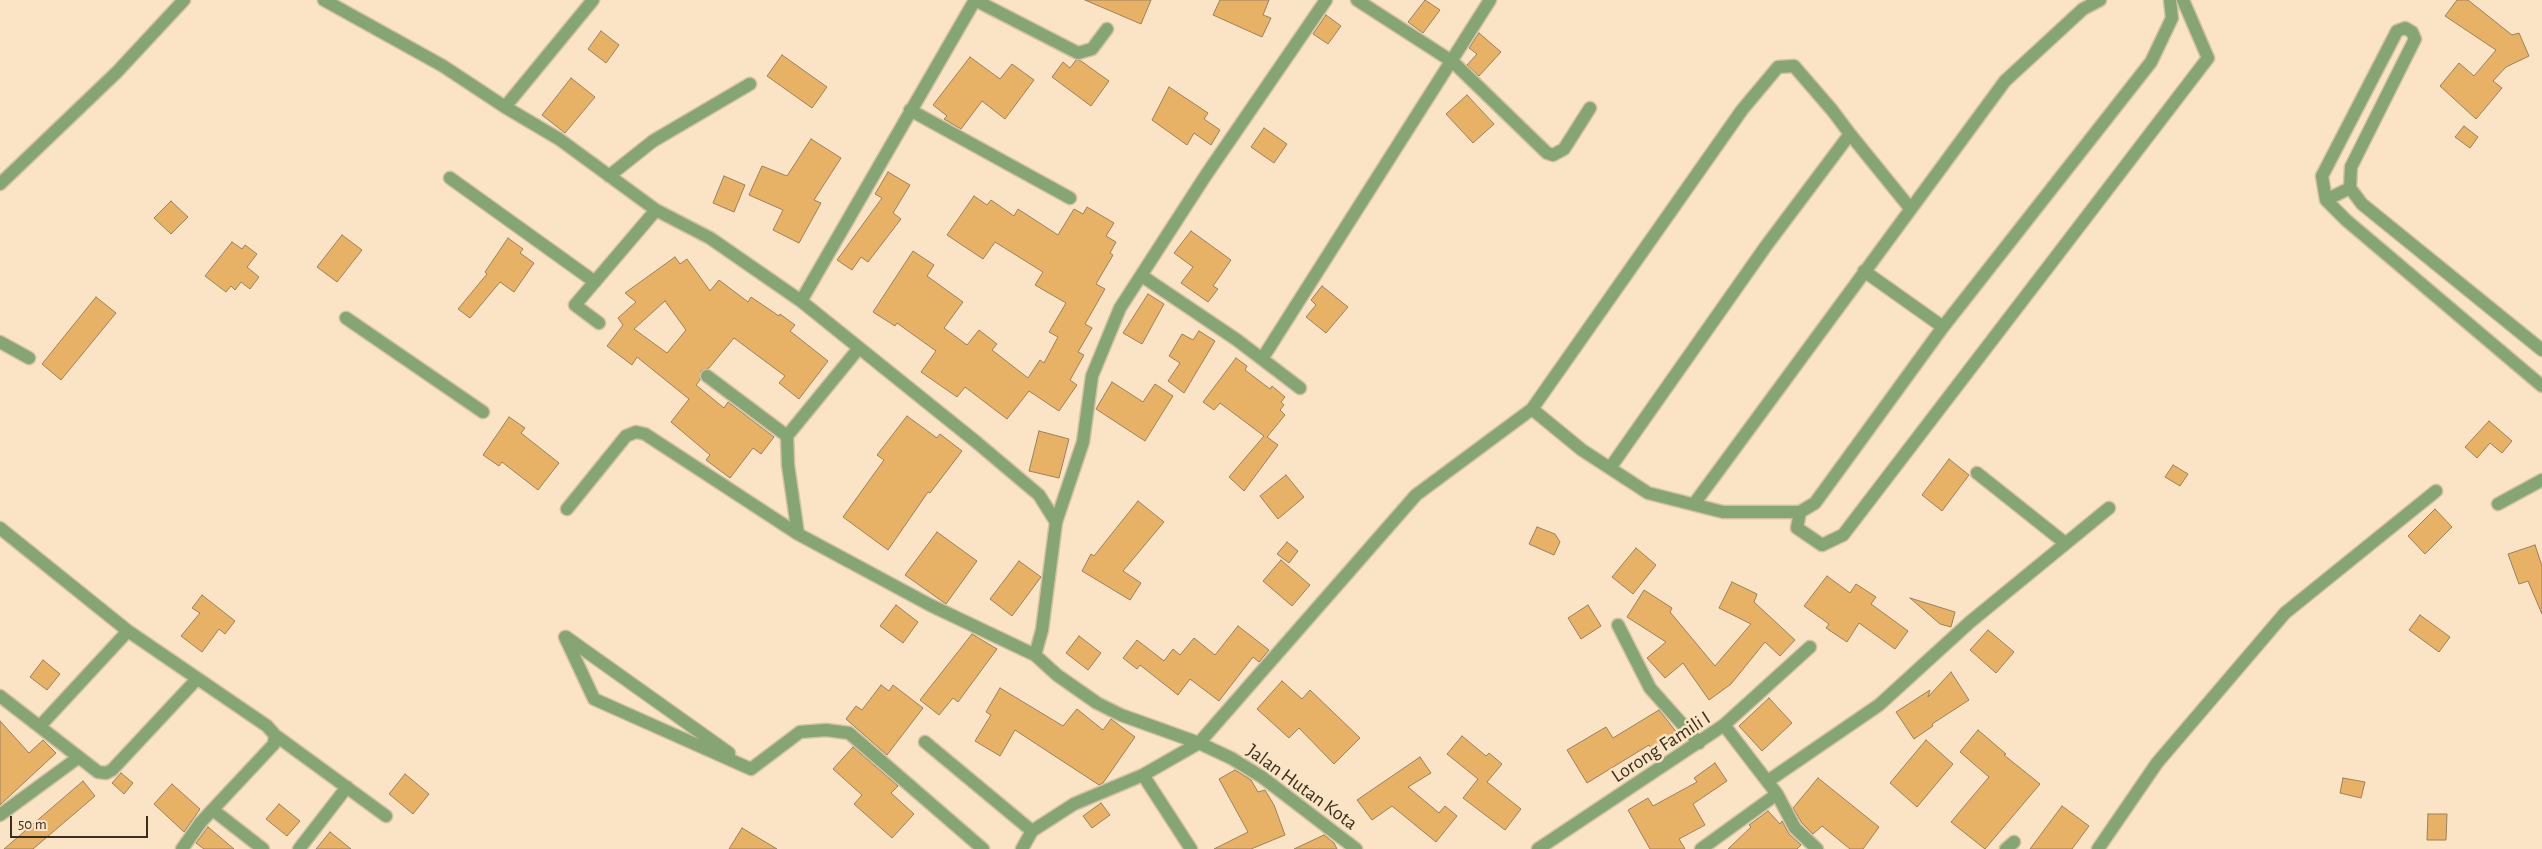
<!DOCTYPE html>
<style>
body{margin:0}
#map{position:relative;width:2542px;height:849px;overflow:hidden;background:#fbe4c5;font-family:"Alegreya Sans",sans-serif}
canvas{display:block}
.scale{position:absolute;left:10px;top:816px;width:138px;height:22px;box-sizing:border-box;border:2px solid #392e1f;border-top:0;padding-left:6px;font-size:15px;line-height:18px;white-space:nowrap;color:#392e1f;-webkit-text-stroke:4px #fbe4c5;paint-order:stroke}
</style>
<div id="map">
<canvas width="2542" height="849"></canvas>
<div class="scale">50 m</div>
</div>
<script>
const ctx = document.querySelector('canvas').getContext('2d');
ctx.lineJoin = 'round';
function fillPath(path, color) {
  ctx.fillStyle = color;
  ctx.fill(path, 'evenodd');
}
function poly(rows) {
  const path = new Path2D();
  for (const r of rows) {
    path.moveTo(r[0], r[1]);
    for (let i = 2; i < r.length; i += 2) path.lineTo(r[i], r[i + 1]);
  }
  return path;
}
function trace(path, color, width, dash) {
  ctx.strokeStyle = color;
  ctx.lineWidth = width;
  ctx.lineCap = dash ? 'butt' : 'round';
  ctx.setLineDash(dash || []);
  ctx.stroke(path);
}
function drawText(font, color, halo, rows, align = 'center') {
  ctx.font = font + ' "Alegreya Sans",sans-serif';
  ctx.lineWidth = 5;
  ctx.setLineDash([]);
  ctx.textBaseline = 'middle';
  ctx.strokeStyle = halo;
  ctx.fillStyle = color;
  for (const [text, x, y, turn = 0] of rows) {
    ctx.save();
    ctx.translate(x, y);
    ctx.rotate((+turn || 0) * Math.PI / 180);
    ctx.textAlign = isNaN(turn) ? turn : align;
    if (halo) ctx.strokeText(text, 0, 0);
    ctx.fillText(text, 0, 0);
    ctx.restore();
  }
}
const building = poly([
 [1085,0,1151,0,1141,24,1085,0],
 [1220,0,1269,0,1263,15,1271,18,1262,37,1213,15,1220,0],
 [1425,0,1440,10,1423,33,1408,22,1425,0],
 [2457,0,2468,0,2512,35,2519,33,2529,56,2506,67,2493,81,2502,88,2476,119,2440,86,2459,63,2474,76,2496,50,2445,16,2457,0],
 [1326,15,1341,26,1328,44,1313,34,1326,15],
 [601,31,619,45,606,63,588,49,601,31],
 [1479,33,1501,52,1479,76,1467,65,1477,54,1469,48,1479,33],
 [782,55,827,87,812,108,767,76,782,55],
 [970,57,1000,79,1012,64,1034,80,1005,119,982,101,961,129,944,119,947,116,933,105,970,57],
 [1076,60,1081,61,1109,81,1091,106,1052,77,1063,62,1070,68,1076,60],
 [571,78,595,97,565,133,542,115,571,78],
 [1169,87,1208,113,1204,119,1220,130,1211,145,1194,133,1187,145,1152,120,1169,87],
 [1467,95,1494,124,1473,143,1446,114,1467,95],
 [2464,126,2478,137,2470,148,2455,137,2464,126],
 [1264,128,1287,144,1274,163,1251,147,1264,128],
 [811,139,841,158,814,200,821,203,799,243,773,230,783,210,749,195,762,166,787,176,811,139],
 [888,172,910,185,893,213,901,219,868,262,861,257,852,270,837,260,882,198,875,194,888,172],
 [724,176,745,185,734,212,713,203,724,176],
 [974,196,987,205,991,200,1014,216,1018,209,1058,235,1074,209,1083,214,1087,207,1114,223,1106,236,1116,242,1110,253,1113,255,1096,284,1105,289,1085,324,1092,328,1078,352,1084,355,1070,380,1077,385,1059,411,1029,391,1007,419,965,387,957,397,921,372,936,351,897,323,895,326,873,312,913,251,934,265,927,276,963,302,944,328,967,345,979,330,997,344,992,350,1028,378,1040,360,1044,363,1058,337,1049,332,1066,303,1035,285,1043,272,995,242,983,259,947,235,974,196],
 [171,201,188,217,171,234,154,218,171,201],
 [1191,231,1231,260,1213,286,1218,289,1208,302,1181,283,1193,267,1174,253,1191,231],
 [342,235,362,250,337,282,317,267,342,235],
 [508,238,523,249,520,253,534,263,514,292,500,282,470,318,458,309,487,274,485,272,508,238],
 [232,242,242,249,245,245,257,254,247,267,259,277,250,289,241,282,235,290,231,286,226,292,205,276,232,242],
 [675,257,680,264,687,259,710,291,719,280,748,302,751,297,779,316,780,314,795,325,790,331,828,361,799,399,779,383,785,376,734,338,709,368,701,371,700,380,696,385,724,408,728,402,774,437,761,454,753,448,730,478,706,460,710,455,671,422,689,399,637,357,632,365,607,346,623,325,618,318,636,302,625,293,675,257],
 [665,301,686,330,667,353,634,329,665,301],
 [1322,286,1348,307,1326,333,1306,317,1316,305,1311,300,1322,286],
 [1148,294,1164,304,1142,344,1123,333,1148,294],
 [96,297,116,313,61,380,42,364,96,297],
 [1199,331,1215,341,1184,393,1168,381,1180,363,1169,356,1182,334,1193,340,1199,331],
 [1236,358,1247,366,1245,370,1270,389,1272,386,1285,397,1281,402,1284,405,1280,410,1285,415,1267,437,1278,445,1244,491,1229,477,1264,436,1220,403,1214,410,1203,402,1236,358],
 [1112,382,1143,402,1155,384,1173,396,1145,441,1096,409,1112,382],
 [907,416,937,438,940,434,962,451,930,493,928,492,888,550,843,517,884,460,877,455,907,416],
 [509,417,525,428,521,433,559,463,538,490,502,462,499,466,483,455,509,417],
 [2489,421,2512,441,2502,453,2490,443,2477,458,2465,447,2489,421],
 [1039,431,1069,439,1059,478,1029,471,1039,431],
 [1949,459,1969,475,1942,511,1922,495,1949,459],
 [2173,465,2188,474,2180,486,2165,477,2173,465],
 [1286,475,1304,497,1278,519,1260,496,1286,475],
 [1138,501,1164,522,1123,571,1141,583,1130,600,1082,571,1091,554,1094,556,1138,501],
 [2435,509,2452,527,2425,554,2408,536,2435,509],
 [1537,527,1555,534,1560,542,1554,555,1529,544,1537,527],
 [937,532,977,561,946,604,905,575,937,532],
 [1287,542,1298,551,1289,563,1277,554,1287,542],
 [2535,545,2542,566,2542,614,2528,581,2519,584,2508,554,2535,545],
 [1636,548,1656,565,1633,594,1612,577,1636,548],
 [1281,560,1310,585,1292,606,1263,581,1281,560],
 [1019,561,1041,577,1012,616,990,599,1019,561],
 [1827,576,1850,593,1856,584,1876,597,1871,604,1908,631,1895,649,1859,623,1847,642,1826,628,1829,624,1804,606,1827,576],
 [1732,582,1757,594,1754,602,1795,640,1780,656,1765,642,1731,684,1709,700,1683,663,1665,678,1647,658,1666,642,1627,617,1644,590,1672,608,1670,612,1715,666,1751,624,1719,608,1732,582],
 [202,595,235,621,225,634,219,629,202,652,181,636,200,613,192,608,202,595],
 [1910,598,1955,612,1951,627,1940,624,1910,598],
 [896,605,918,622,903,643,880,626,896,605],
 [1588,605,1601,626,1581,639,1568,618,1588,605],
 [2420,615,2450,637,2439,652,2409,630,2420,615],
 [1238,626,1269,650,1259,662,1253,657,1219,701,1190,679,1178,695,1140,665,1137,669,1123,658,1137,640,1164,661,1173,649,1180,655,1194,638,1215,655,1238,626],
 [1988,630,2014,652,1996,673,1970,650,1988,630],
 [972,634,997,649,958,702,953,698,939,715,920,700,972,634],
 [1079,636,1101,653,1088,670,1066,653,1079,636],
 [43,660,60,674,47,690,30,677,43,660],
 [1951,672,1969,700,1932,724,1933,726,1914,739,1896,712,1930,690,1928,697,1951,672],
 [1282,681,1302,699,1310,690,1360,738,1334,764,1299,728,1289,738,1257,709,1282,681],
 [881,685,889,691,893,685,923,708,887,755,846,719,856,706,862,710,881,685],
 [1000,688,1063,726,1077,709,1103,730,1111,719,1135,737,1103,783,1099,785,1015,730,1000,756,975,741,991,715,986,712,1000,688],
 [1769,698,1792,723,1762,751,1739,726,1769,698],
 [1659,710,1678,734,1652,750,1649,745,1587,783,1567,750,1606,727,1613,738,1659,710],
 [0,721,29,753,43,740,56,753,0,805,0,721],
 [1978,730,2006,754,2004,755,2040,784,1985,849,1951,822,1989,777,1960,752,1978,730],
 [1462,736,1486,756,1489,753,1502,764,1487,782,1521,809,1505,830,1463,798,1478,779,1447,754,1462,736],
 [1926,740,1953,764,1917,807,1890,783,1926,740],
 [853,747,898,786,891,793,914,814,892,838,854,804,862,795,833,769,853,747],
 [1420,757,1431,773,1408,787,1439,813,1445,806,1457,816,1436,842,1392,806,1372,820,1357,800,1420,757],
 [1715,763,1727,781,1693,804,1705,825,1679,839,1685,849,1650,849,1628,810,1648,798,1653,806,1697,782,1694,778,1715,763],
 [1235,770,1251,780,1258,792,1265,790,1274,805,1285,835,1251,849,1214,849,1248,832,1219,779,1235,770],
 [121,773,133,783,124,794,112,783,121,773],
 [405,774,429,794,413,814,389,794,405,774],
 [1818,778,1879,827,1863,849,1850,849,1822,826,1813,834,1802,823,1793,808,1818,778],
 [2343,778,2365,782,2361,798,2340,793,2343,778],
 [83,781,95,796,74,814,33,849,4,849,83,781],
 [172,784,200,809,184,832,154,804,172,784],
 [1101,803,1110,815,1092,828,1083,816,1101,803],
 [279,804,300,821,287,836,266,819,279,804],
 [2062,806,2089,826,2072,849,2030,849,2062,806],
 [1768,811,1780,824,1782,821,1789,834,1801,845,1797,849,1728,849,1751,827,1749,825,1768,811],
 [2428,814,2447,814,2446,840,2427,840,2428,814],
 [208,827,234,849,204,849,196,843,208,827],
 [742,828,777,849,729,849,742,828],
 [330,832,351,849,316,849,330,832],
 [1324,835,1334,843,1337,849,1294,849,1324,835]
]);
fillPath(building, '#e8b266');
trace(building, '#9a805c', 1);
const minor = poly([
 [324,0,443,66,505,107,559,139,656,210,710,238,801,301,975,441,1039,495,1056,522,1042,630,1035,655,1057,675,1097,703,1121,715,1199,743,1231,758,1262,777,1356,849],
 [975,0,1078,53,1092,49,1107,29],
 [1357,0,1453,62,1547,153,1553,155,1564,149,1590,108],
 [505,107,593,0],
 [910,110,1070,198],
 [609,176,653,141,750,84],
 [450,178,595,282],
 [0,184,117,72,184,0],
 [2326,200,2350,188],
 [1864,271,1943,327],
 [1142,276,1237,340,1300,388],
 [801,301,975,0],
 [346,318,483,412],
 [599,323,575,305,656,210],
 [0,342,29,358],
 [2542,350,2362,204,2350,188,2351,167,2415,39,2412,32,2405,28,2397,31,2322,176,2326,200,2346,220,2542,386],
 [1262,359,1490,0],
 [707,376,787,436],
 [1532,409,1742,110,1778,67,1794,66,1832,110,1850,134],
 [1610,468,1766,246,1850,134,1910,208],
 [1977,473,2065,543],
 [1694,504,2005,81,2083,9,2100,0],
 [2498,504,2542,480],
 [567,509,626,436,636,432,645,434,798,534,930,605,1035,655],
 [1800,512,1797,528,1822,545,1843,535,2208,58,2183,0],
 [1056,522,1083,442,1092,376,1120,308,1206,175,1326,0],
 [0,528,128,631,267,726,275,735,274,744,201,822,182,849],
 [798,534,788,465,787,436,859,348],
 [1618,625,1650,688,1699,743],
 [565,637,594,699,751,769],
 [566,637,729,753],
 [0,696,98,772,106,773,112,770,197,679],
 [1724,725,1777,794,1795,828,1817,849],
 [40,726,128,631],
 [275,735,386,816],
 [925,742,1032,831],
 [751,769,800,732,826,730,849,733,983,849],
 [1143,775,1191,849],
 [1768,781,1879,705,1970,622,2109,508],
 [213,810,263,849],
 [0,815,79,757],
 [299,849,347,787],
 [1022,849,1032,831,1074,804,1143,775,1199,743,1416,495,1532,409,1582,450,1648,493,1723,512,1800,512,1815,503,1943,327,2151,62,2172,18,2170,0],
 [1538,849,1724,725,1810,647],
 [1701,849,1777,794],
 [2006,849,2014,842],
 [2098,849,2157,763,2285,613,2436,491]
]);
trace(minor, '#d4c0a4', 15);
trace(minor, '#85a574', 12);
drawText('20px', '#392e1f', '#fbe4c5', [
 ["Lorong Famili I",1661,747,-33],
 ["Jalan Hutan Kota",1302,787,36]
]);
</script>
